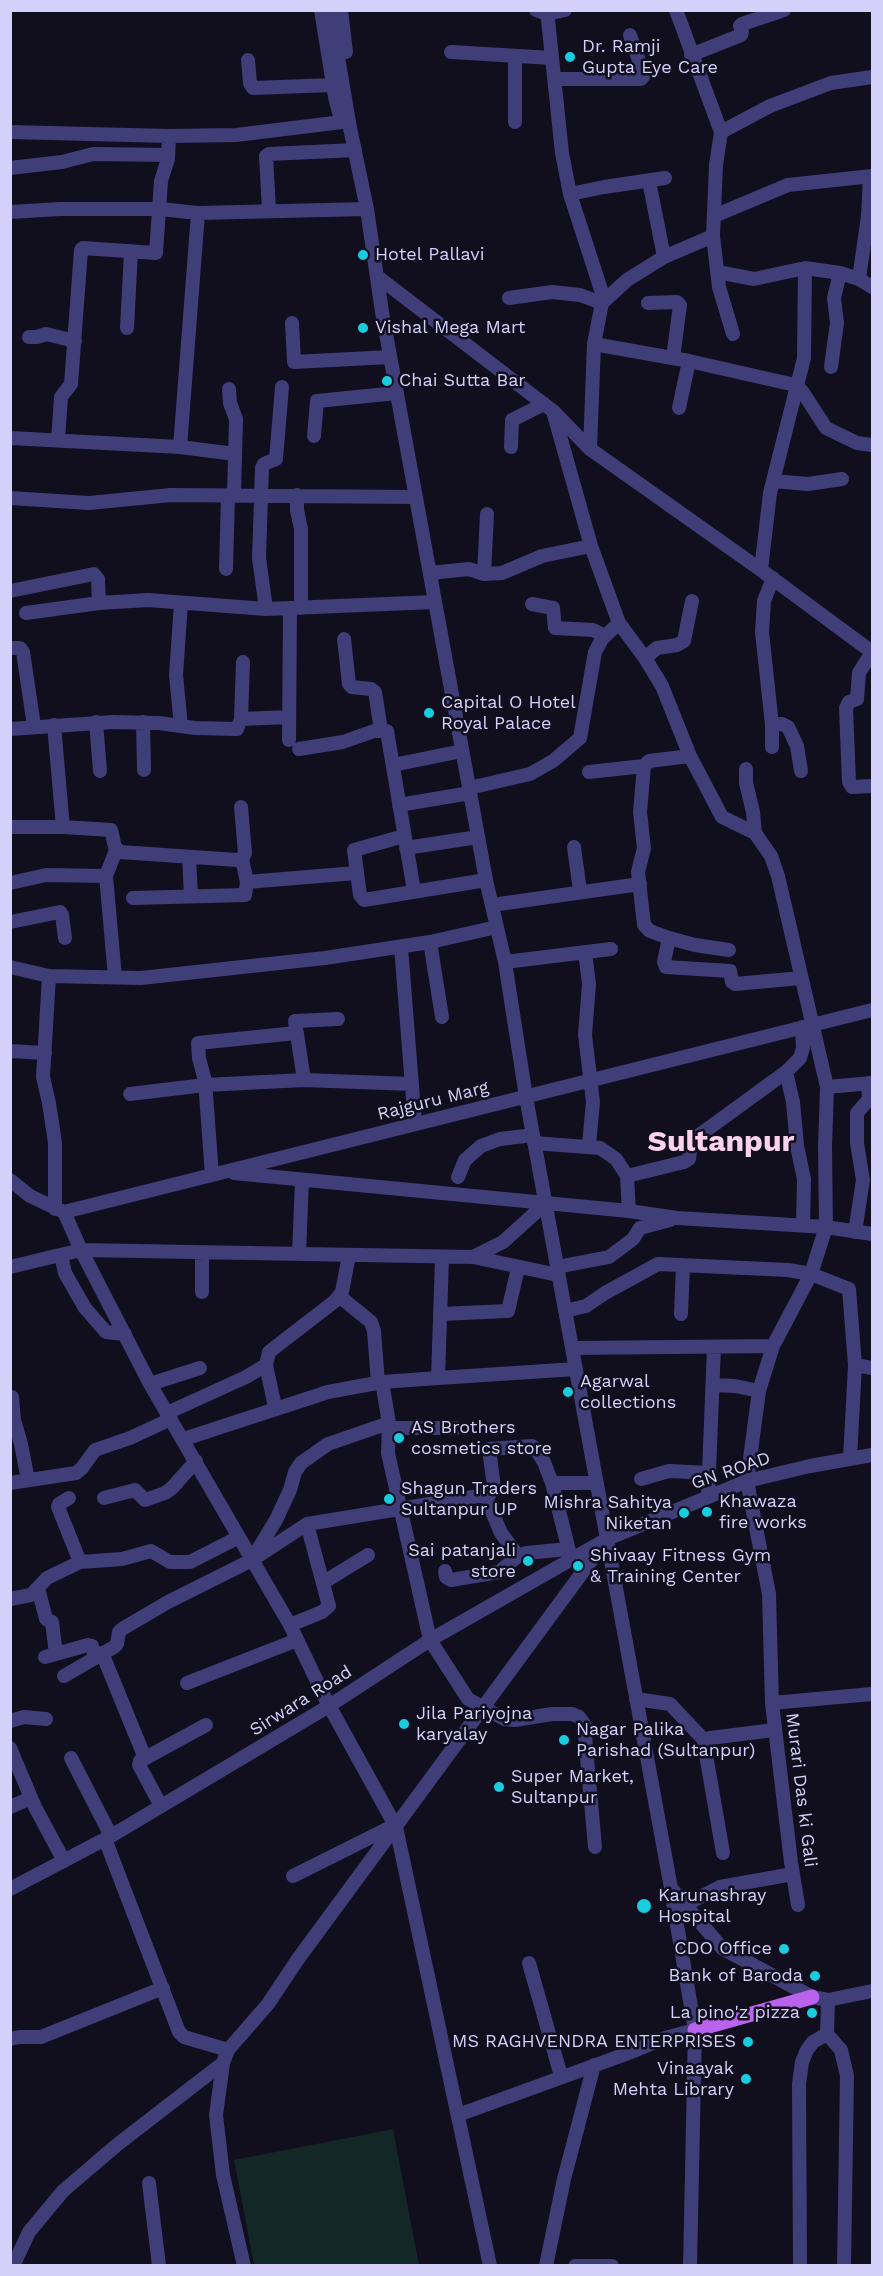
<!DOCTYPE html>
<style>
body{margin:0}
#map{position:relative;width:883px;height:2276px;overflow:hidden;background:#110e1d;font-family:"Work Sans",sans-serif}
canvas{display:block}
.frame{position:absolute;inset:0;border:12px solid #d4d0fa;pointer-events:none}
</style>
<div id="map">
<canvas width="883" height="2276"></canvas>
<div class="frame"></div>
</div>
<script>
const ctx = document.querySelector('canvas').getContext('2d');
ctx.lineJoin = 'round';
function fillPath(path, color) {
  ctx.fillStyle = color;
  ctx.fill(path, 'evenodd');
}
function poly(rows) {
  const path = new Path2D();
  for (const r of rows) {
    path.moveTo(r[0], r[1]);
    for (let i = 2; i < r.length; i += 2) path.lineTo(r[i], r[i + 1]);
  }
  return path;
}
function trace(path, color, width, dash) {
  ctx.strokeStyle = color;
  ctx.lineWidth = width;
  ctx.lineCap = dash ? 'butt' : 'round';
  ctx.setLineDash(dash || []);
  ctx.stroke(path);
}
function drawText(font, color, halo, rows, align = 'center') {
  ctx.font = font + ' "Work Sans",sans-serif';
  ctx.lineWidth = 5;
  ctx.setLineDash([]);
  ctx.textBaseline = 'middle';
  ctx.strokeStyle = halo;
  ctx.fillStyle = color;
  for (const [text, x, y, turn = 0] of rows) {
    ctx.save();
    ctx.translate(x, y);
    ctx.rotate((+turn || 0) * Math.PI / 180);
    ctx.textAlign = isNaN(turn) ? turn : align;
    if (halo) ctx.strokeText(text, 0, 0);
    ctx.fillText(text, 0, 0);
    ctx.restore();
  }
}
fillPath(poly([
 [393,2129,419,2265,254,2265,234,2160]
]), '#122726');
trace(poly([
 [321,10,335,97,341,120],
 [330,10,350,128,367,209,382,312,486,880,505,962,526,1097,671,1888,722,1948,812,1997,828,2000,872,1991],
 [341,10,346,52],
 [536,10,547,14,565,10],
 [547,10,562,153,570,194,604,299],
 [676,10,721,132],
 [451,52,552,58],
 [691,55,741,35,742,32,740,26,742,24,784,10],
 [515,57,515,122],
 [248,60,250,83,253,88,333,85],
 [554,79,641,79,644,75,630,35],
 [10,132,169,136,236,135,342,122],
 [10,168,62,162,93,154,168,155],
 [649,181,664,257],
 [570,194,604,187,665,178],
 [269,210,266,156,269,154,355,150],
 [10,212,60,209,160,209,198,213,367,209],
 [714,216,788,185,872,176],
 [717,272,754,279,805,268,840,273,859,279,872,287],
 [378,277,553,411,590,449,761,570,872,652],
 [859,279,868,216,870,176],
 [509,298,552,292,580,295,602,303],
 [648,303,677,302,680,305,673,358],
 [292,323,294,362,390,357],
 [127,328,131,252],
 [733,334,719,287,713,236,716,165,721,132,770,106,831,83,872,77],
 [29,337,37,337,46,334,75,341],
 [594,344,689,361,795,385,802,391,826,428,857,443,872,445],
 [831,367,837,323,834,298,840,273],
 [229,389,230,403,236,419,234,494],
 [679,408,689,361],
 [553,411,591,546,619,623,645,658,662,686,690,756,722,817,755,833,771,856,778,876,827,1087,825,1147,826,1227,811,1274,773,1346,759,1391,747,1481,769,1594,772,1703,791,1862,798,1905],
 [314,436,317,401,397,393],
 [10,438,180,447,198,213],
 [58,440,61,397,71,384,81,250,83,248,156,253,161,181,168,159,169,136],
 [180,447,235,454],
 [511,447,512,420,544,404],
 [590,449,594,344,602,303,627,280,664,257,713,236],
 [773,481,808,484,842,479],
 [297,495,297,510,301,529,301,608],
 [10,498,89,503,171,495,416,497],
 [226,569,228,495],
 [761,570,770,493,804,358,805,268],
 [430,573,469,569,484,574,502,573,542,556,591,546],
 [484,574,487,514],
 [10,591,94,574,98,579,99,603],
 [181,603,176,675,181,726],
 [532,604,553,608,555,628,593,630,605,636],
 [266,609,259,558,262,468,264,464,276,459,282,387],
 [26,613,99,603,148,600,266,609,435,602],
 [344,639,349,684,352,687,371,689,375,692,381,730],
 [10,648,20,648,23,652,34,726],
 [872,652,859,673,857,699,849,702,846,708,849,782,852,787,872,786],
 [645,658,657,648,677,645,684,641,692,601],
 [241,719,289,717],
 [96,722,100,771],
 [143,722,144,770],
 [54,725,63,827],
 [772,725,782,724,788,727,797,746,801,771],
 [10,729,113,722,159,723,195,728,237,729,241,719,243,662],
 [289,740,290,609],
 [772,747,772,725,762,632,764,601,773,578],
 [299,749,343,742,374,731,387,731,414,891],
 [690,756,649,761,644,766,640,812,644,848,638,872,644,925,650,931,669,938,695,945,729,950],
 [393,765,462,751],
 [746,769,746,783,753,812,755,833],
 [589,772,644,766],
 [469,788,530,774,553,761,580,738,595,652,602,639,619,623],
 [399,805,470,793],
 [10,827,63,827,111,830,115,847,120,852,237,860,242,859,245,853,241,807],
 [404,836,354,850,360,895,364,900,486,880],
 [574,847,580,891],
 [406,848,478,837],
 [189,857,191,896],
 [106,876,115,977],
 [247,882,356,873],
 [10,883,46,875,106,876,116,850],
 [133,898,245,895,247,882,242,859],
 [492,905,640,884],
 [10,922,60,912,62,915,65,938],
 [669,938,664,962,666,967,730,971,732,982,735,984,801,978],
 [430,942,442,1017],
 [401,947,415,1124],
 [585,952,589,984,585,1035,593,1102,589,1145],
 [505,962,611,949],
 [10,967,49,976],
 [10,1051,45,1053],
 [786,1072,793,1102,797,1146,804,1179,803,1226],
 [304,1080,295,1021,338,1019],
 [827,1087,872,1083],
 [130,1094,205,1085,304,1080,412,1084],
 [534,1143,600,1148,616,1159,627,1176,684,1162,689,1159,691,1144,694,1139,786,1072,800,1058,803,1048,802,1027],
 [234,1173,629,1211,677,1218,826,1227,872,1234],
 [212,1175,205,1081,199,1058,198,1043,296,1033],
 [627,1176,629,1211],
 [458,1177,465,1160,481,1146,500,1139,533,1135],
 [10,1180,30,1196,64,1212,872,1010],
 [55,1209,55,1143,49,1103,43,1077,49,976,141,978,325,958,430,942,497,927],
 [64,1212,81,1250,150,1384,290,1625,326,1700,396,1827,490,2266],
 [855,1232,863,1180,857,1143,857,1113,869,1099,868,1083],
 [299,1254,302,1180],
 [61,1255,65,1273,85,1308,106,1332,125,1334],
 [473,1257,558,1275],
 [10,1267,81,1250,473,1257,503,1242,545,1204],
 [557,1267,609,1257,633,1239,640,1228,670,1220],
 [202,1292,202,1253],
 [339,1296,371,1322,374,1331,378,1383],
 [565,1311,586,1306,605,1293,658,1264,788,1270,811,1274,849,1289,855,1365],
 [440,1314,508,1311,518,1268],
 [681,1314,683,1265],
 [572,1348,773,1346],
 [266,1365,275,1407],
 [438,1378,576,1369],
 [150,1384,200,1368],
 [713,1385,735,1386,759,1391],
 [12,1397,14,1420,21,1444,28,1480],
 [167,1413,246,1377,266,1365,269,1352,335,1301,342,1292,349,1255],
 [389,1423,388,1453,430,1640,468,1699,504,1719,515,1720,552,1714,572,1714,579,1717,584,1724,595,1847],
 [390,1428,456,1428],
 [184,1439,328,1392,382,1382,438,1378,442,1258],
 [850,1459,855,1365,872,1368],
 [641,1479,669,1471,709,1473],
 [10,1483,76,1473,82,1468,95,1450,130,1438,171,1419],
 [552,1483,597,1483],
 [488,1497,494,1487,489,1449,532,1446,535,1448,544,1462,552,1483,571,1559],
 [708,1497,714,1347],
 [69,1498,59,1504,58,1507,80,1562],
 [104,1498,135,1490,145,1500,165,1493,172,1488,196,1461],
 [254,1556,276,1520,290,1490,295,1472,301,1463,328,1444,389,1423,382,1382],
 [445,1571,446,1577,451,1580,499,1572,518,1556,527,1553,568,1549],
 [324,1582,368,1555],
 [38,1588,46,1619,52,1622,56,1654],
 [10,1599,31,1595,47,1578,80,1562,122,1559,151,1551,170,1562,190,1562,239,1537],
 [290,1625,322,1612,329,1606,307,1524],
 [102,1653,145,1758],
 [45,1657,88,1645,92,1646,95,1657],
 [64,1676,114,1647,117,1644,119,1632,122,1629,168,1602,252,1560,307,1524,485,1495,501,1533,518,1556],
 [187,1683,297,1640],
 [636,1699,670,1704,705,1741],
 [772,1703,872,1694],
 [10,1721,24,1717,46,1719],
 [10,1748,35,1807,64,1861],
 [71,1758,111,1836],
 [161,1806,139,1765,140,1761,206,1725],
 [10,1807,31,1798],
 [105,1839,179,2032,184,2037,228,2050],
 [723,1853,704,1743,710,1738,774,1730],
 [293,1876,395,1825],
 [10,1889,111,1836,329,1706,430,1640,607,1539,747,1481,810,1466,872,1455],
 [671,1890,695,2030,690,2266],
 [685,1905,720,1887,793,1874],
 [529,1963,561,2076],
 [828,2000,827,2034,841,2050,847,2076,844,2266],
 [10,2039,19,2037,41,2037,163,1988],
 [458,2115,626,2054,665,2038,695,2030],
 [149,2183,159,2266],
 [13,2266,29,2232,63,2191,118,2144,223,2063],
 [244,2266,223,2175,216,2115,223,2063,228,2050,268,2004,298,1959,604,1543],
 [546,2266,564,2179,594,2065],
 [575,2266,612,2266],
 [800,2266,799,2084,802,2062,807,2050,813,2042,827,2034]
]), '#3f3e78', 14);
trace(poly([
 [695,2030,812,1997]
]), '#b862ee', 15);
for (const [x, y, r, color] of [
 [570,57,6,"#18cdde"],
 [363,255,6,"#18cdde"],
 [363,328,6,"#18cdde"],
 [387,381,6,"#18cdde"],
 [429,713,6,"#18cdde"],
 [568,1392,6,"#18cdde"],
 [399,1438,6,"#18cdde"],
 [389,1499,6,"#18cdde"],
 [707,1512,6,"#18cdde"],
 [684,1513,6,"#18cdde"],
 [528,1561,6,"#18cdde"],
 [578,1566,6,"#18cdde"],
 [404,1724,6,"#18cdde"],
 [564,1740,6,"#18cdde"],
 [499,1787,6,"#18cdde"],
 [644,1906,8,"#18cdde"],
 [784,1949,6,"#18cdde"],
 [815,1976,6,"#18cdde"],
 [812,2013,6,"#18cdde"],
 [748,2042,6,"#18cdde"],
 [746,2079,6,"#18cdde"]
]) {
  const dot = new Path2D();
  dot.arc(x, y, r, 0, 2 * Math.PI);
  ctx.fillStyle = color;
  ctx.fill(dot);
  trace(dot, '#110e1d', 2);
}
drawText('18px', '#d4d0fa', '#110e1d', [
 ["Dr. Ramji",582,47],
 ["Gupta Eye Care",582,68],
 ["Hotel Pallavi",375,255],
 ["Vishal Mega Mart",375,328],
 ["Chai Sutta Bar",399,381],
 ["Capital O Hotel",441,703],
 ["Royal Palace",441,724],
 ["Agarwal",580,1382],
 ["collections",580,1403],
 ["AS Brothers",411,1428],
 ["cosmetics store",411,1449],
 ["Shagun Traders",401,1489],
 ["Sultanpur UP",401,1510],
 ["Khawaza",719,1502],
 ["fire works",719,1523],
 ["Mishra Sahitya",672,1503,"right"],
 ["Niketan",672,1524,"right"],
 ["Sai patanjali",516,1551,"right"],
 ["store",516,1572,"right"],
 ["Shivaay Fitness Gym",590,1556],
 ["& Training Center",590,1577],
 ["Jila Pariyojna",416,1714],
 ["karyalay",416,1735],
 ["Nagar Palika",576,1730],
 ["Parishad (Sultanpur)",576,1751],
 ["Super Market,",511,1777],
 ["Sultanpur",511,1798],
 ["Karunashray",658,1896],
 ["Hospital",658,1917],
 ["CDO Office",772,1949,"right"],
 ["Bank of Baroda",803,1976,"right"],
 ["La pino'z pizza",800,2013,"right"],
 ["MS RAGHVENDRA ENTERPRISES",736,2042,"right"],
 ["Vinaayak",734,2069,"right"],
 ["Mehta Library",734,2090,"right"]
], 'left');
drawText('18px', '#d4d0fa', '#110e1d', [
 ["Rajguru Marg",433,1101,-14],
 ["GN ROAD",731,1471,-19],
 ["Sirwara Road",301,1701,-32],
 ["Murari Das ki Gali",801,1790,83]
]);
drawText('bold 30px', '#fad2ec', '#110e1d', [
 ["Sultanpur",721,1142]
]);
</script>
